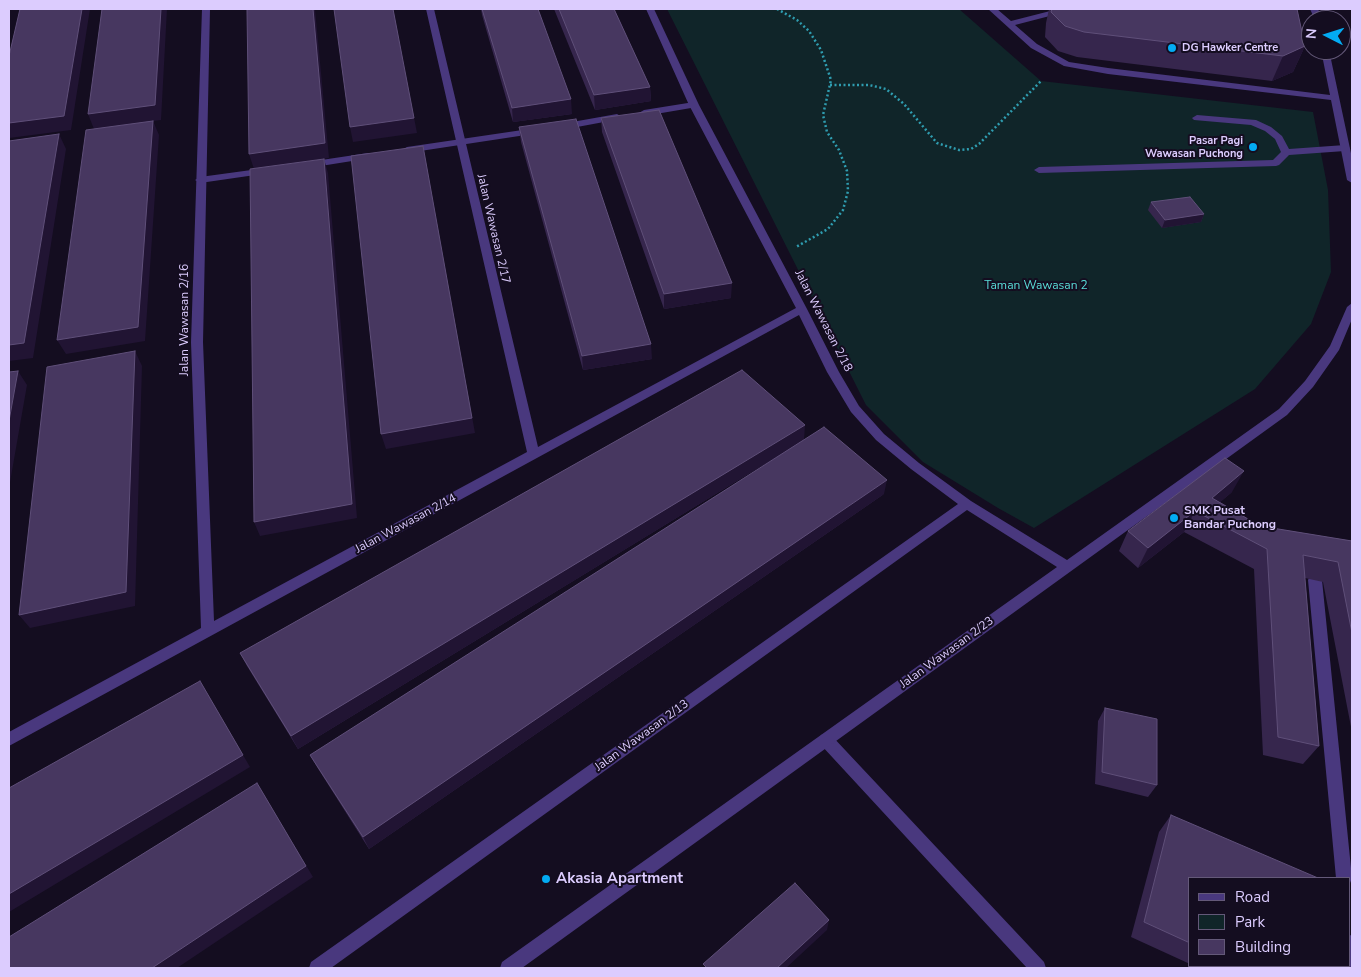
<!DOCTYPE html>
<style>
body{margin:0}
#map{position:relative;width:1361px;height:977px;overflow:hidden;background:#140d20;font-family:"Nunito Sans",sans-serif}
canvas{display:block}
.frame{position:absolute;inset:0;border:10px solid #dcccfe;pointer-events:none}
.legend{position:absolute;left:1188px;top:877px;width:162px;height:90px;box-sizing:border-box;background:#140d20;border:1px solid #645979;margin:0;padding:6px 9px;list-style:none;font-size:15px;color:#dcccfe}
.legend li{display:flex;align-items:center;gap:10px;height:25px}
.legend b{width:25px;border:1px solid #645979}
.north{position:absolute;left:1301px;top:10px;width:50px;height:50px;box-sizing:border-box;background:#140d20;border:1px solid #645979;border-radius:50%;rotate:275deg;font-size:14px;font-weight:700;line-height:20px;text-align:center;color:#dcccfe}
.north::after{content:'';display:block;margin:auto;width:18px;height:22px;background:#03abf3;clip-path:polygon(50% 0,100% 100%,50% 72%,0 100%)}
</style>
<div id="map">
<canvas width="1361" height="977"></canvas>
<div class="frame"></div>
<ul class="legend">
<li><b style="height:6px;background:#49387e"></b>Road</li>
<li><b style="height:14px;background:#102529"></b>Park</li>
<li><b style="height:14px;background:#473760"></b>Building</li>
</ul>
<div class="north">N</div>
</div>
<script>
const ctx = document.querySelector('canvas').getContext('2d');
ctx.lineJoin = 'round';
function fillPath(path, color) {
  ctx.fillStyle = color;
  ctx.fill(path, 'evenodd');
}
function poly(rows) {
  const path = new Path2D();
  for (const r of rows) {
    path.moveTo(r[0], r[1]);
    for (let i = 2; i < r.length; i += 2) path.lineTo(r[i], r[i + 1]);
  }
  return path;
}
function trace(path, color, width, dash) {
  ctx.strokeStyle = color;
  ctx.lineWidth = width;
  ctx.lineCap = dash ? 'butt' : 'round';
  ctx.setLineDash(dash || []);
  ctx.stroke(path);
}
function drawText(font, color, halo, rows, align = 'center') {
  ctx.font = font + ' "Nunito Sans",sans-serif';
  ctx.lineWidth = 4;
  ctx.setLineDash([]);
  ctx.textBaseline = 'middle';
  ctx.strokeStyle = halo;
  ctx.fillStyle = color;
  for (const [text, x, y, turn = 0] of rows) {
    ctx.save();
    ctx.translate(x, y);
    ctx.rotate((+turn || 0) * Math.PI / 180);
    ctx.textAlign = isNaN(turn) ? turn : align;
    if (halo) ctx.strokeText(text, 0, 0);
    ctx.fillText(text, 0, 0);
    ctx.restore();
  }
}
fillPath(poly([
 [667,9,959,9,1041,81,1313,112,1328,190,1331,272,1311,324,1255,389,1034,528,998,508,923,462,866,405]
]), '#102529');
trace(poly([
 [777,9,797,20,809,31,821,50,831,80,823,115,827,132,839,150,847,171,848,191,843,210,828,229,796,247],
 [830,85,869,85,886,89,904,104,937,143,959,150,971,149,979,144,1041,81]
]), '#2f9db0', 2.5, [2, 2.5]);
fillPath(poly([
 [694,102,697,103,697,107,644,116,639,113,644,110,694,102],
 [617,114,622,117,620,119,561,130,556,127,561,124,617,114],
 [1197,115,1256,120,1271,127,1282,136,1289,149,1345,145,1350,148,1345,151,1289,155,1279,165,1276,166,1039,173,1034,170,1039,167,1273,160,1281,152,1275,139,1265,131,1251,125,1194,120,1192,118,1197,115],
 [536,128,541,131,539,133,407,153,402,150,407,147,536,128],
 [368,153,373,156,371,158,308,168,303,165,308,162,368,153],
 [266,168,269,169,269,173,200,183,195,180,200,177,266,168],
 [1315,575,1320,576,1322,580,1352,878,1350,883,1350,878,1336,878,1308,580,1310,576,1315,575],
 [826,733,831,735,1044,962,1046,968,1027,968,821,745,819,740,821,735,826,733],
 [1350,935,1352,936,1352,968,1344,968,1343,966,1350,966,1350,935]
]), '#49387e');
fillPath(poly([
 [202,9,210,9,203,342,214,621,527,452,426,9,434,9,538,447,796,308,689,105,646,9,654,9,699,105,807,309,839,372,859,406,884,434,919,463,971,501,1067,560,1279,409,1305,381,1330,346,1347,307,1352,303,1352,319,1339,350,1313,387,1287,415,522,968,500,968,502,962,1057,567,967,510,331,968,309,968,311,962,958,504,911,469,876,440,851,412,827,372,799,315,9,746,9,732,201,628,191,342,202,9],
 [988,9,997,9,1011,21,1058,9,1070,9,1069,11,1015,25,1037,44,1069,62,1108,68,1330,95,1321,50,1329,50,1352,158,1352,183,1347,180,1331,100,1108,74,1064,66,1031,48,988,9],
 [1310,9,1318,9,1323,20,1315,20,1310,9]
]), '#49387e');
fillPath(poly([
 [481,9,538,9,572,114,513,122,482,15],
 [554,9,614,9,650,87,651,101,595,110],
 [1049,9,1297,9,1305,46,1293,72,1272,81,1077,57,1058,51,1045,37,1046,23],
 [601,118,731,298,664,309,602,132],
 [519,127,652,359,583,370,521,142],
 [1151,202,1204,214,1201,222,1162,228,1148,210],
 [804,440,298,749,247,666,240,653],
 [1232,492,1220,502,1260,526,1352,541,1352,732,1323,582,1305,578,1319,746,1303,764,1263,755,1254,569,1184,532,1138,568,1119,551,1128,531],
 [884,494,369,849,317,767,310,755],
 [1105,708,1157,785,1148,797,1095,784,1098,721],
 [1171,815,1190,878,1190,964,1131,937,1159,832],
 [1193,966,1307,966,1306,968,1198,968]
]), '#36264d');
fillPath(poly([
 [82,9,90,9,71,130,9,138,9,123],
 [161,9,167,9,161,120,153,121,159,135,145,341,66,354,57,340,94,129,88,114],
 [313,9,315,9,329,158,254,169,249,154],
 [393,9,417,133,353,142,350,127],
 [1305,46,1293,72,1272,81,1283,56],
 [650,87,651,101,595,110,594,95],
 [571,99,572,114,513,122,512,108],
 [59,134,66,149,33,358,9,361,9,345],
 [423,146,475,433,386,449,381,434],
 [324,159,328,173,357,518,260,536,254,522],
 [1204,214,1201,222,1162,228,1165,220],
 [732,283,731,298,664,309,664,294],
 [651,344,652,359,583,370,582,356],
 [135,351,142,366,135,606,30,628,19,615],
 [18,371,27,385,9,488,9,421],
 [805,425,804,440,298,749,291,736],
 [1244,471,1232,492,1204,516,1212,498],
 [887,480,884,494,369,849,363,837],
 [1195,511,1184,532,1138,568,1148,548],
 [200,681,250,767,9,912,9,894],
 [257,783,313,877,177,968,152,968],
 [829,920,827,930,786,968,777,968]
]), '#211433');
const building = poly([
 [20,9,82,9,64,116,9,123,9,56,20,9],
 [102,9,161,9,155,105,88,114,102,9],
 [247,9,313,9,325,143,249,154,247,9],
 [334,9,393,9,414,118,350,127,334,9],
 [482,9,538,9,571,99,512,108,482,9],
 [559,9,614,9,650,87,594,95,559,9],
 [1052,9,1297,9,1305,46,1283,56,1084,32,1065,26,1051,12,1052,9],
 [659,110,732,283,664,294,601,118,659,110],
 [576,119,651,344,582,356,519,127,576,119],
 [153,121,138,327,57,340,86,130,153,121],
 [59,134,24,343,9,345,9,141,59,134],
 [423,146,472,418,381,434,351,156,423,146],
 [324,159,352,504,254,522,250,169,324,159],
 [1190,197,1204,214,1165,220,1151,202,1190,197],
 [135,351,126,592,19,615,47,367,135,351],
 [742,370,805,425,291,736,240,653,742,370],
 [18,371,9,421,9,372,18,371],
 [824,427,887,480,363,837,310,755,824,427],
 [1225,458,1244,471,1212,498,1260,526,1352,541,1352,633,1338,562,1303,555,1319,746,1278,737,1267,549,1195,511,1148,548,1128,531,1225,458],
 [200,681,243,755,9,894,9,788,200,681],
 [1105,708,1157,719,1157,785,1102,772,1105,708],
 [257,783,306,866,152,968,9,968,9,937,257,783],
 [1171,815,1318,878,1190,878,1190,943,1144,922,1171,815],
 [795,883,829,920,777,968,707,968,703,964,795,883],
 [1238,966,1307,966,1306,968,1244,968,1238,966]
]);
fillPath(building, '#473760');
trace(building, '#5f4f79', 1);
for (const [x, y, r, color] of [
 [1172,48,5,"#03abf3"],
 [1253,147,5,"#03abf3"],
 [1174,518,5,"#03abf3"],
 [546,879,5,"#03abf3"]
]) {
  const dot = new Path2D();
  dot.arc(x, y, r, 0, 2 * Math.PI);
  ctx.fillStyle = color;
  ctx.fill(dot);
  trace(dot, '#140d20', 2);
}
drawText('bold 11px', '#dcccfe', '#140d20', [
 ["DG Hawker Centre",1182,48],
 ["Pasar Pagi",1243,141,"right"],
 ["Wawasan Puchong",1243,154,"right"]
], 'left');
drawText('12px', '#dcccfe', '#140d20', [
 ["Jalan Wawasan 2/17",493,229,77],
 ["Jalan Wawasan 2/16",185,320,-90],
 ["Jalan Wawasan 2/18",823,321,63],
 ["Jalan Wawasan 2/14",406,524,-28],
 ["Jalan Wawasan 2/23",947,653,-36],
 ["Jalan Wawasan 2/13",642,736,-36]
]);
drawText('12px', '#59ddd7', '#140d20', [
 ["Taman Wawasan 2",1036,286]
]);
drawText('bold 12px', '#dcccfe', '#140d20', [
 ["SMK Pusat",1184,511],
 ["Bandar Puchong",1184,525]
], 'left');
drawText('bold 15px', '#dcccfe', '#140d20', [
 ["Akasia Apartment",556,879]
], 'left');
</script>
